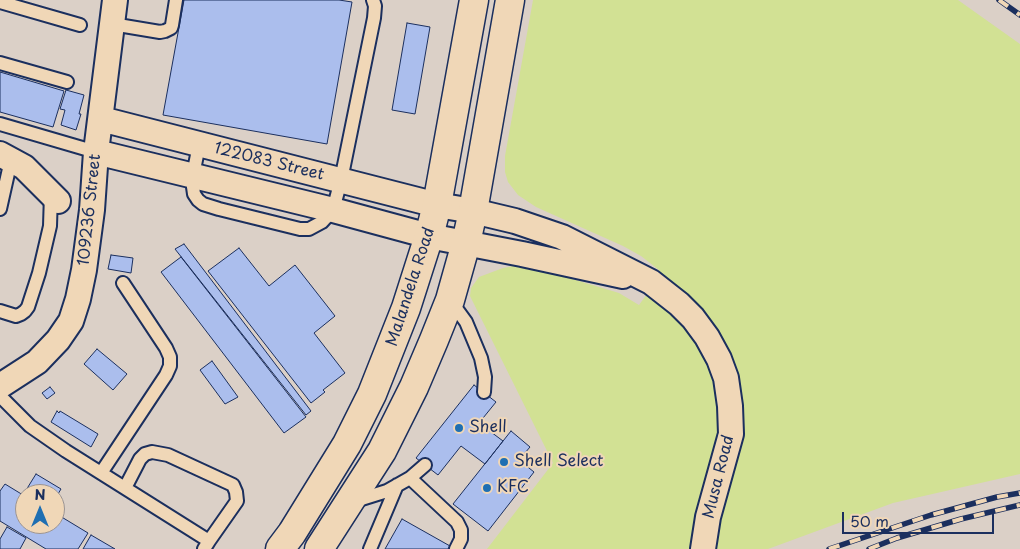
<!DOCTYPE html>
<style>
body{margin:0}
#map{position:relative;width:1020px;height:549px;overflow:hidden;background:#dbd0c7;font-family:"Playpen Sans",sans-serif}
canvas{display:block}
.north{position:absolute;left:15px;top:484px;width:50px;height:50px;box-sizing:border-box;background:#f0d7b7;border:1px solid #9b9493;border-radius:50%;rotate:0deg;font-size:14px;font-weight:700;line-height:20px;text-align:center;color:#1b2f5e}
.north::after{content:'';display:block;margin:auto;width:18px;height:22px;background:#1f6fb2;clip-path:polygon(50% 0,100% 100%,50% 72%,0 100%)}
.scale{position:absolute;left:842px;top:512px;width:152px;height:22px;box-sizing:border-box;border:2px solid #1b2f5e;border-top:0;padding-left:6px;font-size:15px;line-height:18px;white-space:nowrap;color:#1b2f5e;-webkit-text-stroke:4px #f0d7b7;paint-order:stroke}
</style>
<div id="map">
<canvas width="1020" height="549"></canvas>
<div class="north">N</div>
<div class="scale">50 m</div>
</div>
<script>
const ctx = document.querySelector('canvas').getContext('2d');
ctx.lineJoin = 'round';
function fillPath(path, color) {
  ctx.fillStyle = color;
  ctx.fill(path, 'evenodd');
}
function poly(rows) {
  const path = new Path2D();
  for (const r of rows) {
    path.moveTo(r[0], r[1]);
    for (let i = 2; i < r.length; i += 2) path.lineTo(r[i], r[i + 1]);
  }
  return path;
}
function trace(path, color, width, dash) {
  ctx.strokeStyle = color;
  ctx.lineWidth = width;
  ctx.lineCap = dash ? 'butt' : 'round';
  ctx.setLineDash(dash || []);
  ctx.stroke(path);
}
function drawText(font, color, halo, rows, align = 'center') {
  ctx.font = font + ' "Playpen Sans",sans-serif';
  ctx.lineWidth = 4;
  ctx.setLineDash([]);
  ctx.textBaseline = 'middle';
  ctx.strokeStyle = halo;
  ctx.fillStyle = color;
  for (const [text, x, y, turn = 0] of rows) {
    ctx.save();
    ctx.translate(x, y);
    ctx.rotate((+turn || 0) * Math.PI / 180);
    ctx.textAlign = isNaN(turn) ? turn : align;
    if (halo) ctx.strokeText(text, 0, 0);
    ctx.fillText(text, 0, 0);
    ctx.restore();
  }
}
fillPath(poly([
 [533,0,958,0,1020,44,1020,474,893,503,768,549,487,549,553,463,470,296,471,288,479,277,503,268,514,266,539,269,619,293,639,305,647,294,659,270,641,256,623,246,536,207,518,195,508,182,505,172,505,156]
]), '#d2e194');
const building = poly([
 [184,0,339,0,352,2,327,144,163,115,184,0],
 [407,23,430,27,415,114,392,110,407,23],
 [0,72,64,91,53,127,0,112,0,72],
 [66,90,84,95,79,114,81,114,76,130,61,125,65,110,60,109,66,90],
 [184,244,311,411,306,415,175,249,184,244],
 [239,248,269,286,295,265,335,316,314,333,345,373,323,390,325,392,311,403,208,271,239,248],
 [111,255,133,258,131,273,108,269,111,255],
 [181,257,306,417,284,433,161,272,181,257],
 [97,349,127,374,113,390,84,364,97,349],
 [212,361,238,397,225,404,200,370,212,361],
 [474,385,496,402,479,423,503,441,485,464,461,446,438,475,416,458,474,385],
 [50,387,55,393,47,399,42,393,50,387],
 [57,411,59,413,60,411,98,434,91,447,51,422,57,411],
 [511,431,530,447,519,460,534,472,488,531,453,504,511,431],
 [36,474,61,489,55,499,55,494,25,494,25,524,55,524,55,513,88,533,78,549,46,549,0,521,0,491,5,484,23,495,36,474],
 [402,519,450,546,448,549,385,549,402,519],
 [7,527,26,538,20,549,0,549,0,539,7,527],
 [91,535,115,549,83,549,91,535]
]);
fillPath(building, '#abbeed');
trace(building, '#1b2f5e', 1);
const service = poly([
 [0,2,80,25],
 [112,24,160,32,165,31,171,28,172,25,176,0],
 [0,63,67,82],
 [0,124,96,152],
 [199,145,193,175,193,187,194,194,198,200,203,204,219,209,300,229,309,229,322,222,333,210,341,180,374,18,375,6,373,0],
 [0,209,11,160],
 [450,300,466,322,481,358,485,377,484,392],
 [0,311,16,316,21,314,25,311,28,307,39,273,50,226,51,194],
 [0,396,30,426,66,451,209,541,204,549],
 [101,473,166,375,170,366,170,357,166,348,123,283],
 [410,478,457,522,461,530,461,539,456,549],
 [125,488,140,459,145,454,152,452,168,455,233,485,236,492,237,501,209,541],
 [355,501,387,491,410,478,425,465],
 [370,549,397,485]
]);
const minor = poly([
 [101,119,437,205,473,211,515,221,562,237,651,282,679,304,693,318,707,337,719,359,726,378,730,406,731,434,708,517,703,549],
 [96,152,333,210,429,236,522,254,623,276],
 [0,154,24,167,58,201],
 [0,386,37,362,58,340,71,321,78,299,84,270,92,210,96,152,115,0]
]);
const secondary = poly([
 [280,549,292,533,347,444,372,394,406,308,429,236,437,205,474,0],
 [319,549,382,451,414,387,434,340,450,300,466,243,473,211,510,0]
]);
trace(service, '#1b2f5e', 16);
trace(minor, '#1b2f5e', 28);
trace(secondary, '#1b2f5e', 31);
trace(service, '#f0d7b7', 12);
trace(minor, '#f0d7b7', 24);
trace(secondary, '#f0d7b7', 28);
const rail = poly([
 [999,0,1020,15],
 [829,549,931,515,997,497,1020,493],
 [869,549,897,538,961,519,1020,505]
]);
trace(rail, '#1b2f5e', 5.5);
trace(rail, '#f0d7b7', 4, [11]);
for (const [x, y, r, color] of [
 [459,428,5,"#1f6fb2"],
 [504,462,5,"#1f6fb2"],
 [487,488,5,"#1f6fb2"]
]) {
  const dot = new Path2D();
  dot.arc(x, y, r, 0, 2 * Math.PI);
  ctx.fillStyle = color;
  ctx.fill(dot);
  trace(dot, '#f0d7b7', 2);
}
drawText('16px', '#1b2f5e', '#f0d7b7', [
 ["122083 Street",269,162,14],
 ["109236 Street",90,210,-84],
 ["Malandela Road",411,287,-72],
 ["Musa Road",719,477,-76]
]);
drawText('16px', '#1b2f5e', '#f0d7b7', [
 ["Shell",469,428],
 ["Shell Select",514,462],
 ["KFC",497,488]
], 'left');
</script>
